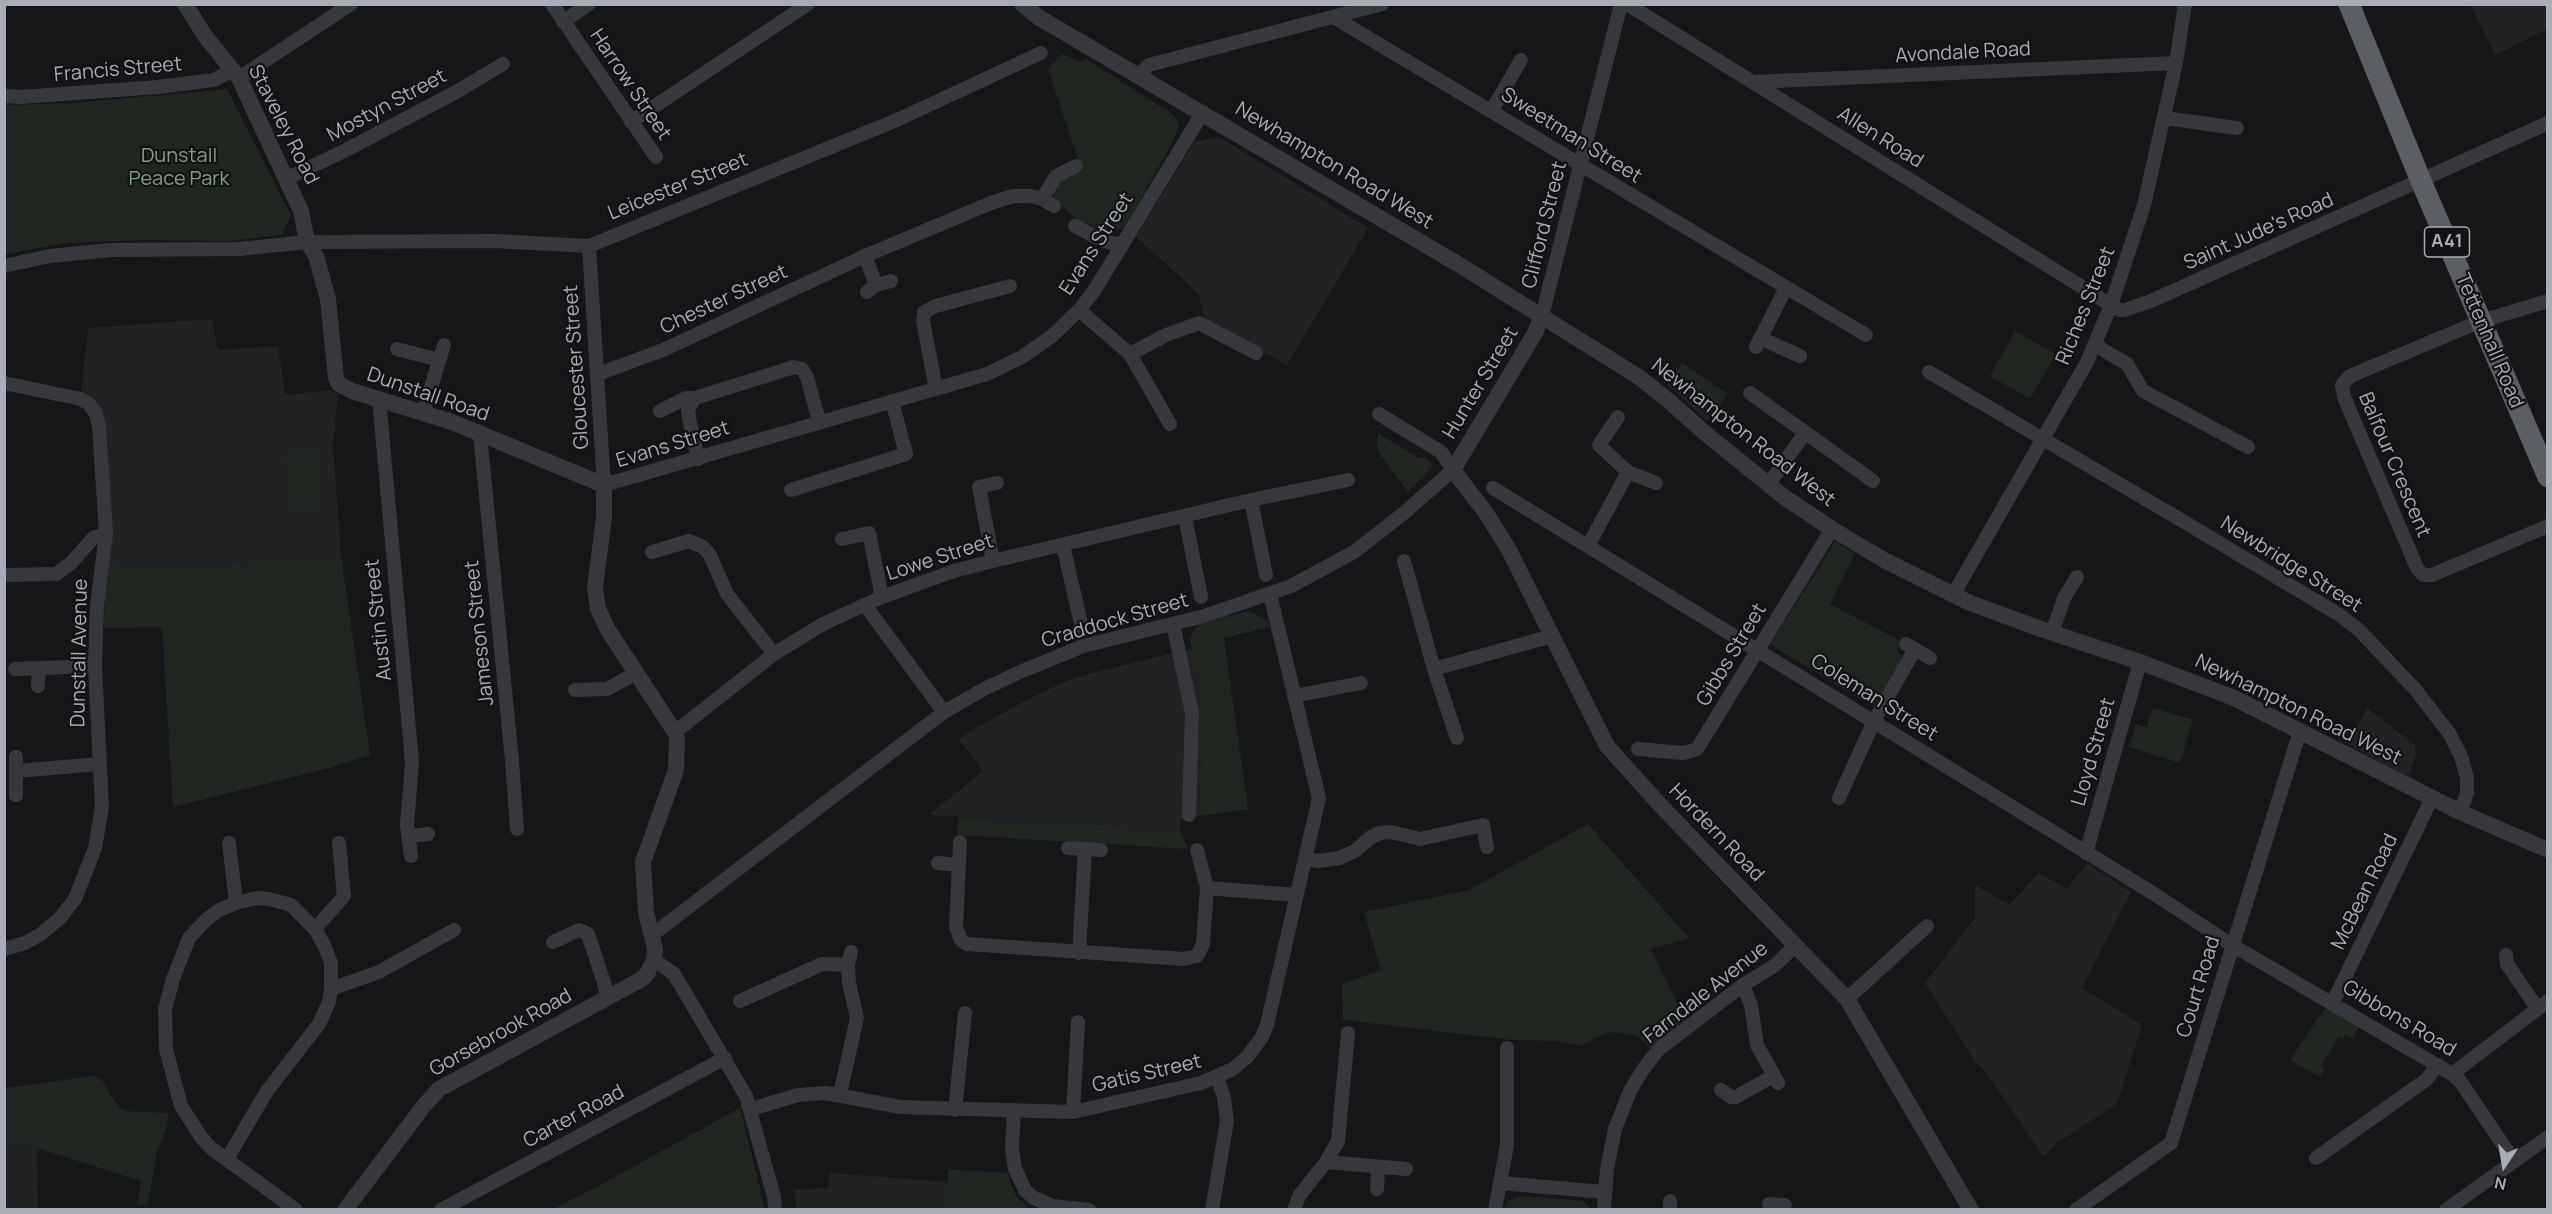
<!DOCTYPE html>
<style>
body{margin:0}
#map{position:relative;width:2552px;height:1214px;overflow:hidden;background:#161618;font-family:Manrope,sans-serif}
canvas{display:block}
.frame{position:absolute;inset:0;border:6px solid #a8adb8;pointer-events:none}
.north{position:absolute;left:2474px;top:1136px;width:60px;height:60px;-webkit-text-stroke:4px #111113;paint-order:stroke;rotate:192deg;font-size:16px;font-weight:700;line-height:24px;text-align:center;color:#a8adb8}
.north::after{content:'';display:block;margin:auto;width:21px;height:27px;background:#a8adb8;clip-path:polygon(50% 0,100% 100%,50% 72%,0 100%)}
</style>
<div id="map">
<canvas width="2552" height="1214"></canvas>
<div class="frame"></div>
<div class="north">N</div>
</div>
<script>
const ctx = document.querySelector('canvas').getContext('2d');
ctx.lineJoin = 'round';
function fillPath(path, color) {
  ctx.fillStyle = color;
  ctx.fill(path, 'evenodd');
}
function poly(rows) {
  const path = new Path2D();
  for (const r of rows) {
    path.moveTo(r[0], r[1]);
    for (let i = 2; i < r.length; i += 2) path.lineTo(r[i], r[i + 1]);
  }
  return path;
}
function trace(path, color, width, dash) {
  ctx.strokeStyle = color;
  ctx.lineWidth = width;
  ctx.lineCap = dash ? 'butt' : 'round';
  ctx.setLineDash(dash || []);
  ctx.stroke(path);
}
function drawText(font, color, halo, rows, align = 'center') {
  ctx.font = font + ' Manrope,sans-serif';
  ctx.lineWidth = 4.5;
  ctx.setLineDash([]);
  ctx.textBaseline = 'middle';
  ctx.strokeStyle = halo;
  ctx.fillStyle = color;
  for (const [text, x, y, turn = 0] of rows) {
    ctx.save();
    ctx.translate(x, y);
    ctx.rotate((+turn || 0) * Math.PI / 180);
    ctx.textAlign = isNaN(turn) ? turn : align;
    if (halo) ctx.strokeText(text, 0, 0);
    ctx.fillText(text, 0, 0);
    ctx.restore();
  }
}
fillPath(poly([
 [2470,5,2547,5,2547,29,2496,55],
 [1219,137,1368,228,1287,365,1204,317,1198,293,1136,237,1195,141],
 [212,319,218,350,278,346,285,395,331,390,338,395,333,445,341,556,222,564,108,563,102,423,81,393,88,328],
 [1192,648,1202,708,1199,816,1181,819,1180,829,929,815,983,771,959,740,972,730,1040,693,1077,677],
 [2367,708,2415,745,2416,755,2408,777,2348,744],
 [2087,863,2131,892,2082,988,2142,1025,2117,1104,2058,1142,2043,1156,1986,1072,1975,1061,1925,983,1975,918,1975,885,2009,905,2039,873,2067,889],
 [5,1147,37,1148,38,1209,5,1210],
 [830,1173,948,1182,946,1209,796,1209,794,1190,828,1188]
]), '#222225');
fillPath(poly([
 [1063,54,1079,61,1078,63,1086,59,1174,115,1179,125,1173,141,1125,228,1111,232,1079,221,1055,200,1053,195,1059,180,1082,171,1048,69],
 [227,89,291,215,282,235,228,241,144,240,65,243,5,254,5,105,75,103],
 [2015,331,2056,354,2030,399,1990,376],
 [1682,363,1728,394,1707,421,1668,385],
 [1378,433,1418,458,1426,457,1433,466,1408,492,1377,450],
 [317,449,323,507,290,510,284,452],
 [1835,542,1855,553,1830,604,1899,640,1898,650,1903,659,1873,707,1770,644],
 [341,556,370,755,329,768,173,807,162,627,104,628,105,585,108,563,222,564],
 [1248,611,1268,620,1270,627,1224,638,1248,809,1199,816,1202,708,1190,639,1192,633,1199,624],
 [2153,708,2193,720,2180,763,2129,747,2136,724,2147,727],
 [958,817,1180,829,1188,849,957,835],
 [1588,824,1689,938,1651,949,1686,1022,1651,1048,1636,1035,1607,1032,1581,1046,1560,1041,1512,1040,1343,1020,1342,984,1381,970,1364,912,1469,890],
 [2327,1005,2360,1026,2352,1039,2345,1035,2343,1039,2339,1037,2321,1066,2325,1069,2320,1077,2290,1060],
 [94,1076,102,1080,113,1099,123,1111,169,1113,167,1127,157,1152,147,1206,137,1204,141,1181,37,1148,6,1147,5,1088],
 [740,1108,765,1209,553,1209,598,1186],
 [948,1169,1007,1173,1016,1196,1026,1206,1026,1209,946,1209],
 [1523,1196,1583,1201,1591,1209,1504,1209,1508,1201]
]), '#1e261f');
trace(poly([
 [552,4,656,157],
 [1627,4,2119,310,2125,310,2151,301,2548,123],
 [1335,18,1866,335],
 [563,22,589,4],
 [1139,75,1149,65,1382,4],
 [239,78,351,4],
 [1753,82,2176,63],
 [4,96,21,97,158,87,214,80,233,70],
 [1492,110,1521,60],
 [2164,118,2237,128],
 [631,122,808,4],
 [288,178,346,150,458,91,503,64],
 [1042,199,1056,176,1076,166],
 [1075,226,1103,241,1122,245],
 [589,246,604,485,987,374,1022,357,1052,336,1079,310,1094,291,1203,112],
 [865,256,876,285],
 [4,266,50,256,111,250,239,249,307,242,494,241,589,246,897,120,1041,53],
 [867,292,876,285,891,281],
 [2548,301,2481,321,2350,376,2342,385,2344,397,2417,568,2423,575,2432,575,2548,526],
 [1079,310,1130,354,1170,424],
 [1542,316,1621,4],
 [1760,338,1800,356],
 [2095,345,2127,364,2143,391,2248,447],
 [1756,347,1786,288],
 [397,349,439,360],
 [1130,354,1166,335,1199,323,1256,353],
 [1929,372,2181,520,2338,614,2358,629,2415,689,2449,733,2461,756,2467,778,2467,793,2460,812],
 [598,374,663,350,865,256,991,203,1013,196,1031,196,1042,199,1054,206],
 [4,383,81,399,89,404,96,414,99,426,106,534,97,606,95,666,102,807,95,848,75,899,60,918,41,934,25,943,4,949],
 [936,389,923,321,924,312,936,306,1010,286],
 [1750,393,1873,481],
 [695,398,794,367,802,369,807,377,819,421],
 [379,399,412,762,407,825,411,856],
 [660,411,686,398,695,398,688,409,689,418,698,459],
 [423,413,444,345],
 [1618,417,1599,445,1628,472,1656,483],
 [480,434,512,761,517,829],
 [1768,485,1805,433],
 [1493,488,2151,892,2232,945,2452,1074,2460,1081,2514,1161],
 [791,490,906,454,892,401],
 [1251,500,1266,575],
 [1185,517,1201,597],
 [842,539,869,533,882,597],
 [1063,545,1082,628],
 [1588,546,1628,472],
 [652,552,689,541,703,547,710,555,727,594,774,654],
 [993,561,979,487,997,483],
 [1404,561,1434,669,1457,738],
 [4,575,56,574,71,563,93,538,106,534],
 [1953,595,2087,362,2111,305,2144,205,2176,63,2185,4],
 [865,605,944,712],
 [1173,624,1192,713,1189,815],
 [2052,633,2064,598,2077,577],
 [1906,644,1930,658],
 [15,669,95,666],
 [1434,669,1552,636],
 [38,686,39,669],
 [575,690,607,689,635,674],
 [1294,696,1361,683],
 [675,732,774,654,823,624,882,597,954,571,993,561,1251,500,1348,480],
 [1638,749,1683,753,1697,749,1832,529],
 [17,771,99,764],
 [16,795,16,757],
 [1839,798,1874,721,1915,649],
 [409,836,428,834],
 [960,842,956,927,961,940,967,944,1184,959,1197,956,1203,944,1207,888,1197,850],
 [229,843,236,903],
 [1068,848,1101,850],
 [2086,853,2140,662],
 [1306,859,1319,861,1339,858,1355,851,1371,837,1380,833,1391,832,1420,839,1483,825,1487,847],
 [938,863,959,865],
 [1207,888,1297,895],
 [315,929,344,896,339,843],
 [652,935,944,712,984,689,1020,672,1083,646,1204,616,1291,586,1354,552,1404,513,1453,470,1441,452,1379,414],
 [553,942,579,930,588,934,605,986,607,999],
 [1079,953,1085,849],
 [2506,955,2507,964,2537,1008],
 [654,960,674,974,746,1096,774,1197,775,1210],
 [1743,985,1751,1005,1757,1045,1778,1083],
 [331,989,379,972,454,930],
 [1847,999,1927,926],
 [740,1001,822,964,848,965],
 [2333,1002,2432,798],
 [2452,1074,2548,1001],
 [1721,1090,1731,1097,1736,1097,1773,1076],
 [840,1094,857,1018,849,983,848,965,851,952],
 [751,1109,798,1095,826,1093,900,1107,1073,1112,1201,1083,1233,1069,1247,1057,1262,1037,1267,1025,1319,798,1270,594],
 [955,1110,965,1013],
 [1014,1110,1012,1148,1015,1169,1025,1190,1034,1198,1053,1206,1089,1210],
 [1073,1112,1078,1022],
 [2316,1158,2426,1080,2438,1065],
 [227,1159,267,1091,319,1024,329,1002,331,989,331,963,324,945,315,929,291,905,269,899,257,898,236,903,219,910,207,919,189,938,173,979,165,1009,166,1049,181,1106,201,1137,211,1148,296,1210],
 [1326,1162,1406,1169],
 [1500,1183,1604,1192],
 [1377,1189,1378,1168],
 [1769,1204,1785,1205],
 [441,1210,725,1058],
 [1212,1210,1227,1121,1224,1097,1217,1077],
 [1294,1210,1299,1196,1326,1162,1338,1141,1348,1033],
 [1495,1210,1507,1145,1507,1048],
 [1604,1210,1607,1169,1615,1129,1630,1091,1642,1071,1658,1050,1743,985,1774,966,1796,945],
 [1670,1210,1670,1201],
 [2076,1210,2171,1143,2300,731],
 [2446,1210,2548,1137]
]), '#37383d', 14);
trace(poly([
 [185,4,205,36,239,78,301,211,307,242,316,256,328,299,336,378,339,384,352,391,452,422,604,485,604,518,595,587,598,609,608,630,675,732,677,738,676,770,643,862,646,912,655,949,654,960,647,974,642,979,439,1089,423,1107,345,1210],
 [1022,4,1038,17,1458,264,1639,377,1669,401,1705,433,1784,497,1832,529,1884,560,1970,603,2041,629,2140,662,2234,698,2460,812,2548,850],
 [1542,316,1535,333,1453,470,1486,513,1509,550,1607,746,1662,807,1847,999,1971,1210]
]), '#37383d', 16);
trace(poly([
 [2349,4,2421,181,2548,477]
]), '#5b5e65', 21);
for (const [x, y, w] of [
 [2447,242,45]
]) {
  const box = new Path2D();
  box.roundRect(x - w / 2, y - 15, w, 30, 4.5);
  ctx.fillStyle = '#111113';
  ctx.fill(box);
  trace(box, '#a8adb8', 1.5);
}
drawText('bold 18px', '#a8adb8', null, [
 ["A41",2447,242]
]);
drawText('20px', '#a8adb8', '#111113', [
 ["Avondale Road",1963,53,-3],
 ["Francis Street",118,70,-5],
 ["Harrow Street",630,85,56],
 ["Mostyn Street",387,106,-28],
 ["Staveley Road",283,125,63],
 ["Sweetman Street",1571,136,32],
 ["Allen Road",1880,138,32],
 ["Newhampton Road West",1334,166,31],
 ["Leicester Street",678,187,-22],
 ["Clifford Street",1545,225,-76],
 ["Saint Jude's Road",2259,232,-24],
 ["Evans Street",1097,244,-57],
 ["Chester Street",724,300,-25],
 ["Riches Street",2086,306,-68],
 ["Tettenhall Road",2489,341,67],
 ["Gloucester Street",577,367,-94],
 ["Hunter Street",1481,383,-59],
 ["Dunstall Road",428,395,19],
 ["Newhampton Road West",1743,433,38],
 ["Evans Street",673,445,-17],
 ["Balfour Crescent",2394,465,67],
 ["Lowe Street",940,558,-18],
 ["Newbridge Street",2291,565,32],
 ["Austin Street",379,620,-96],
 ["Craddock Street",1115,621,-16],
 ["Jameson Street",480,633,-96],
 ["Dunstall Avenue",80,653,-89],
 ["Gibbs Street",1732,655,-59],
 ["Coleman Street",1874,698,32],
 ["Newhampton Road West",2298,710,26],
 ["Lloyd Street",2094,752,-74],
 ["Hordern Road",1716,833,46],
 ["McBean Road",2365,892,-64],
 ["Court Road",2199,987,-73],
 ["Farndale Avenue",1706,993,-38],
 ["Gibbons Road",2399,1019,31],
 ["Gorsebrook Road",501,1033,-29],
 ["Gatis Street",1147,1074,-13],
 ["Carter Road",574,1117,-28]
]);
drawText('20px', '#7fa381', '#111113', [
 ["Dunstall",179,156],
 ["Peace Park",179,179]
]);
</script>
